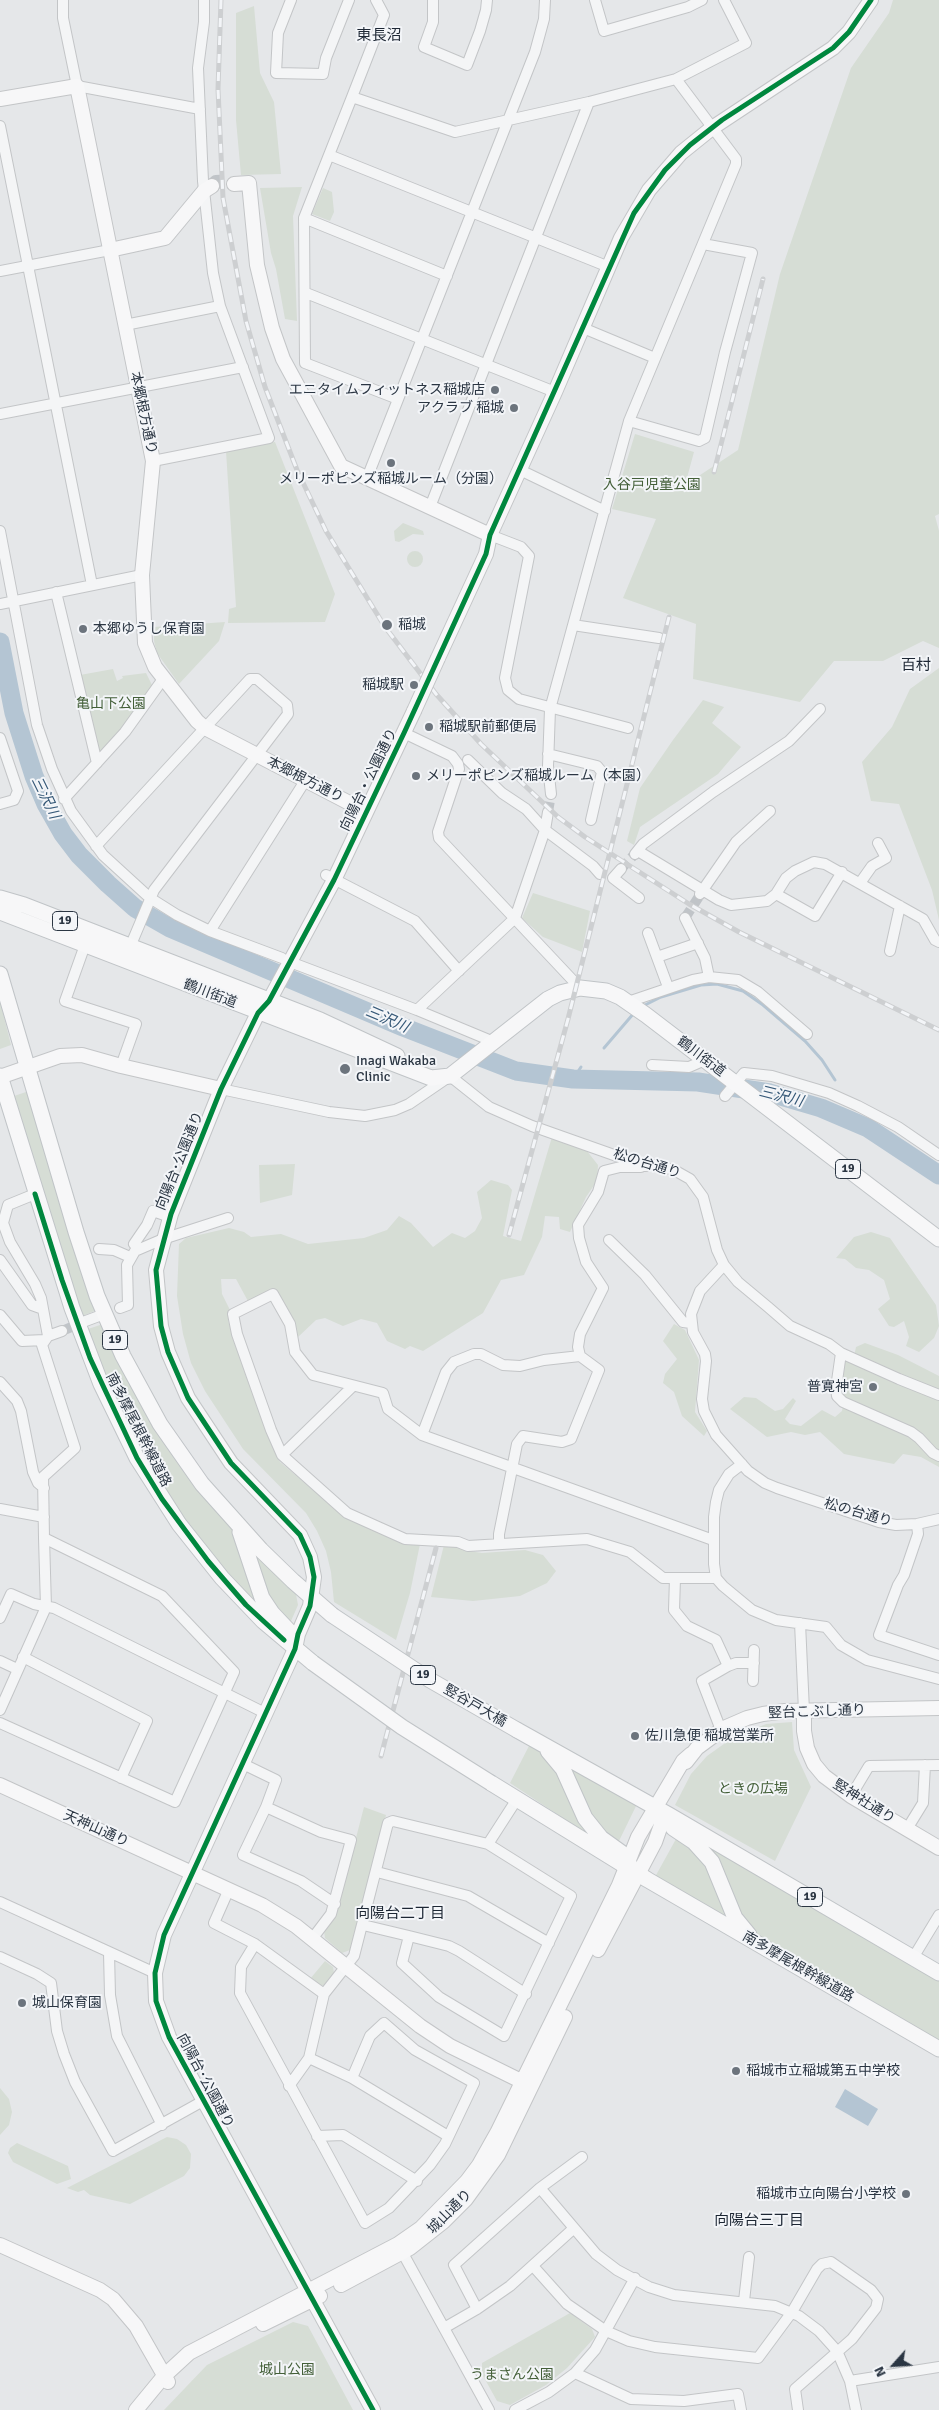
<!DOCTYPE html>
<meta charset="utf-8">
<style>
body{margin:0}
#map{position:relative;width:939px;height:2410px;overflow:hidden;background:#e5e7e9;font-family:Signika,sans-serif}
canvas{display:block}
.north{position:absolute;left:869px;top:2340px;width:50px;height:50px;-webkit-text-stroke:4px #f3f5f8;paint-order:stroke;rotate:244deg;font-size:14px;font-weight:700;line-height:20px;text-align:center;color:#2b3643}
.north::after{content:'';display:block;margin:auto;width:18px;height:22px;background:#2b3643;clip-path:polygon(50% 0,100% 100%,50% 72%,0 100%)}
</style>
<div id="map">
<canvas width="939" height="2410"></canvas>
<div class="north">N</div>
</div>
<script>
const ctx = document.querySelector('canvas').getContext('2d');
ctx.lineJoin = 'round';
function fillPath(path, color) {
  ctx.fillStyle = color;
  ctx.fill(path, 'evenodd');
}
function poly(rows) {
  const path = new Path2D();
  for (const r of rows) {
    if (r.length === 3) {
      path.moveTo(r[0] + r[2], r[1]);
      path.arc(r[0], r[1], r[2], 0, 2 * Math.PI);
      continue;
    }
    path.moveTo(r[0], r[1]);
    for (let i = 2; i < r.length; i += 2) path.lineTo(r[i], r[i + 1]);
  }
  return path;
}
function trace(path, color, width, dash) {
  ctx.strokeStyle = color;
  ctx.lineWidth = width;
  ctx.lineCap = dash ? 'butt' : 'round';
  ctx.setLineDash(dash || []);
  ctx.stroke(path);
}
function drawText(font, color, halo, rows, align = 'center') {
  ctx.font = font + ' Signika,"Noto Sans JP",sans-serif';
  ctx.lineWidth = 4;
  ctx.setLineDash([]);
  ctx.textBaseline = 'middle';
  ctx.strokeStyle = halo;
  ctx.fillStyle = color;
  for (const [text, x, y, turn = 0] of rows) {
    ctx.save();
    ctx.translate(x, y);
    ctx.rotate((+turn || 0) * Math.PI / 180);
    ctx.textAlign = isNaN(turn) ? turn : align;
    if (halo) ctx.strokeText(text, 0, 0);
    ctx.fillText(text, 0, 0);
    ctx.restore();
  }
}
fillPath(poly([
 [893,0,939,0,939,514,935,516,939,531,939,648,923,641,883,661,834,661,800,702,693,679,696,624,623,598,656,519,612,509,635,434,694,452,685,485,738,450,780,274,851,68,889,13],
 [254,6,260,73,274,102,281,174,241,175,236,120,236,13],
 [302,187,293,216,297,321,285,319,276,269,271,253,260,188],
 [323,188,332,192,334,212,330,221,312,214],
 [275,442,335,594,325,622,228,623,229,609,236,607,226,451],
 [403,523,423,531,424,535,413,534,399,542,395,541,394,531],
 [415,559,8],
 [225,622,219,641,179,684,157,653,154,641,154,627],
 [939,668,939,920,932,890,899,804,871,801,862,762,892,727,910,689],
 [113,669,117,681,123,678,122,676,146,673,152,685,123,728,101,753,99,752,80,675],
 [703,700,724,707,712,723,741,747,718,774,640,827,634,845,627,841,640,788,673,740],
 [533,893,590,911,582,952,543,937,522,918],
 [0,1001,11,1045,0,1049],
 [29,1091,97,1310,80,1317,41,1198,28,1140,14,1096],
 [552,1137,587,1151,598,1165,597,1181,586,1197,570,1232,560,1229,559,1217,545,1216,542,1237,524,1275,501,1280,483,1313,423,1351,410,1346,405,1349,387,1341,377,1323,361,1319,343,1326,325,1318,316,1320,297,1338,275,1290,249,1303,236,1279,221,1279,222,1294,230,1310,228,1320,232,1335,266,1428,280,1462,344,1516,420,1544,410,1593,396,1640,334,1602,331,1572,326,1551,317,1531,306,1513,243,1449,205,1391,191,1363,183,1334,177,1296,179,1244,186,1238,229,1228,244,1232,251,1237,281,1234,308,1244,364,1238,387,1230,399,1216,411,1223,433,1247,452,1233,465,1238,475,1231,482,1218,477,1192,491,1180,508,1185,512,1190,503,1236,521,1241],
 [295,1164,292,1195,260,1203,259,1165],
 [871,1232,890,1238,936,1305,939,1326,934,1338,919,1352,906,1346,909,1337,904,1321,894,1327,889,1326,878,1309,890,1299,884,1280,869,1270,856,1268,845,1259,836,1258,854,1237],
 [103,1324,237,1536,263,1608,255,1606,184,1522,144,1460,110,1391,85,1330],
 [674,1324,685,1330,699,1360,695,1412,707,1431,704,1436,682,1416,674,1392,663,1383,665,1374,677,1359,663,1341],
 [865,1343,898,1355,939,1376,939,1467,921,1457,903,1454,894,1464,844,1454,820,1432,805,1435,791,1432,767,1437,730,1409,744,1397,756,1398,775,1411,783,1409,793,1398,796,1401,785,1419,790,1424,801,1426,822,1410,835,1417,842,1411,844,1400,839,1390,844,1358,853,1361,856,1347],
 [444,1545,456,1545,469,1551,482,1553,525,1550,543,1555,556,1571,547,1583,520,1596,473,1601,431,1597],
 [254,1551,295,1589,298,1605,291,1621,287,1621,267,1596],
 [792,1722,794,1750,811,1787,775,1861,675,1805,691,1774,707,1756,731,1739,766,1724],
 [530,1744,544,1753,556,1767,596,1840,510,1783],
 [564,1760,638,1802,618,1843,600,1830,587,1812],
 [364,1807,386,1815,350,1950,342,1953,325,1938,324,1931,336,1915],
 [693,1835,939,1981,939,2042,757,1935,745,1921],
 [676,1839,697,1854,711,1874,730,1921,655,1877],
 [325,1961,333,1967,334,1973,326,1985,319,1986,310,1979],
 [0,2088,9,2099,12,2112,9,2125,0,2135],
 [167,2137,177,2139,186,2145,191,2154,190,2168,184,2176,130,2204,90,2195,84,2190,78,2192,67,2188],
 [17,2143,68,2166,71,2179,57,2184,13,2162,8,2153,10,2148],
 [570,2313,592,2329,595,2337,567,2368,546,2385,510,2405,497,2401,482,2374,482,2363],
 [293,2322,308,2326,353,2410,164,2410,207,2365]
]), '#d6ddd5');
fillPath(poly([
 [845,2089,878,2109,868,2126,835,2107]
]), '#b4c5d3');
trace(poly([
 [643,1006,661,997,701,985,717,984,743,991,763,1005,805,1041,822,1060,835,1080],
 [604,1048,634,1013],
 [573,1079,581,1067]
]), '#b4c5d3', 3);
trace(poly([
 [0,642,14,713,34,776,46,804,63,834,79,855,108,884,135,908,170,928,403,1027,516,1071,573,1079,698,1082,770,1093,821,1108,868,1128,939,1175]
]), '#b4c5d3', 19);
trace(poly([
 [548,812,551,794],
 [621,869,633,856],
 [685,918,700,895],
 [62,1331,83,1322]
]), '#c0c4c8', 10, [10, 5]);
trace(poly([
 [212,186,216,182,229,181,234,184]
]), '#c0c4c8', 14, [14, 7]);
const street = poly([
 [63,0,63,18,77,86,200,109],
 [291,0,278,33,276,73,323,74,326,58,349,0],
 [433,0,433,22,424,47,467,65,480,31,486,10,487,0],
 [595,0,604,31,688,7,702,0],
 [676,79,746,43,724,0],
 [352,97,384,15,376,0],
 [0,126,92,585],
 [329,155,609,267],
 [304,218,447,276],
 [0,271,110,250],
 [306,293,555,392],
 [125,325,220,306],
 [583,328,655,358],
 [398,399,305,363,304,218,352,97,455,132,589,102,676,79,736,159,736,164,629,421,550,709,548,766,551,794],
 [0,414,243,367],
 [629,421,699,441,705,438,725,352,752,253,703,244],
 [153,461,269,438,220,306,213,273,203,181,198,68,204,22,204,0],
 [520,470,605,511],
 [367,478,535,52,544,19,545,0],
 [430,507,589,102],
 [0,531,37,725,52,769,71,811,103,855,150,898,177,915,210,931,282,958],
 [490,535,521,547,529,556,505,678,508,690,519,699,628,728],
 [56,592,97,763],
 [0,604,142,575],
 [573,625,659,638],
 [404,733,452,756,458,764,459,769,438,832,439,838,580,988],
 [0,738,18,791,14,800,0,804],
 [548,754,597,766,602,772,591,820],
 [468,760,502,793,526,809,545,830,593,866,600,874],
 [64,799,125,732,163,679],
 [96,846,250,679,257,679,287,705,288,714,154,890,130,947],
 [638,851,719,900,731,905,767,901,776,894,786,878,795,871,814,862,825,864,923,919,935,940,939,942],
 [635,854,643,844,713,792,789,741,820,709],
 [621,869,613,878,639,898],
 [326,875,415,921,459,971],
 [860,883,872,866,886,858,878,843],
 [700,894,736,842,770,811],
 [776,894,815,916,842,872],
 [685,918,705,958,709,977],
 [210,931,305,781],
 [648,933,668,987],
 [85,945,65,1001,136,1024,121,1066],
 [890,951,900,906],
 [657,957,698,943],
 [290,962,417,1010,494,1042],
 [628,1002,693,980,709,977,738,980,758,992,807,1034],
 [417,1010,515,918,545,830,548,812],
 [652,1065,689,1067,705,1060],
 [221,1089,329,1112,365,1116,395,1110,409,1104,450,1076,489,1107,532,1126,645,1166,655,1165,674,1170,690,1179,703,1197,717,1250,724,1265,738,1282,768,1307,790,1326,829,1344,841,1353,899,1379,939,1395],
 [725,1096,744,1073,772,1076,829,1093,858,1106,898,1127,939,1155],
 [35,1194,8,1205,3,1223,10,1242,35,1284,41,1298,48,1336],
 [609,1240,645,1275,683,1322,691,1323],
 [99,1249,114,1250,130,1257],
 [139,1249,134,1244,147,1225,153,1211,170,1217],
 [0,1260,32,1305,43,1309],
 [724,1265,700,1291,691,1314,693,1332,705,1354,706,1361,702,1399,704,1411,716,1435,748,1471,765,1483,777,1488,879,1522,896,1525,917,1524,939,1519],
 [120,1308,128,1305,127,1265,135,1251,163,1239,228,1218],
 [0,1315,22,1341,45,1340],
 [83,1322,99,1316],
 [841,1353,836,1388,837,1396,843,1402,911,1432,919,1438,933,1453,939,1456],
 [580,1356,578,1347,580,1334,603,1288,586,1262,579,1238,578,1225,598,1192,604,1171,620,1167,641,1167],
 [0,1382,17,1401,21,1411,33,1472,38,1483,44,1488],
 [422,1435,446,1372,454,1362,474,1354,481,1354,503,1365,520,1366,544,1360,580,1356,599,1370,571,1439,562,1442,523,1436,517,1444,499,1534,499,1544],
 [282,1455,353,1386],
 [742,1464,729,1474,719,1490,716,1502,714,1517,714,1564,716,1578,723,1586,752,1610,776,1620,826,1627,841,1645,867,1660,939,1679],
 [0,1509,44,1517],
 [917,1524,918,1534,904,1575,898,1585,879,1635,939,1655],
 [713,1540,422,1435,388,1409,383,1393,313,1375,295,1352,290,1324,273,1294,233,1314,237,1334,271,1430,282,1455,347,1513,405,1539,458,1542,468,1546,587,1539,630,1552,663,1578,716,1578],
 [675,1578,674,1610,687,1626,716,1640,728,1666],
 [0,1618,11,1594,34,1604,54,1608,265,1713],
 [800,1623,804,1711],
 [23,1657,147,1721,121,1778],
 [0,1661,17,1669],
 [753,1681,754,1650],
 [0,1710,46,1607,44,1538],
 [0,1723,175,1802,234,1672,162,1596,44,1538,43,1477,75,1448,42,1345,48,1336,62,1331],
 [721,1730,702,1681,728,1666,736,1663,754,1663],
 [243,1764,276,1780,266,1807,321,1832,351,1840,331,1914,312,1939],
 [851,1796,869,1766,939,1765],
 [266,1807,243,1855,301,1881,335,1904],
 [907,1829,923,1803,925,1765],
 [488,1844,517,1799],
 [377,1872,468,1896,549,1943],
 [229,1889,214,1923,255,1944,324,1994],
 [0,1902,155,1973],
 [409,1936,449,1946,459,1951,526,1994],
 [255,1944,241,1967,240,1993,365,2223,389,2208,430,2165,445,2144,474,2083,415,2050,384,2023,370,2036,352,2078],
 [109,1953,110,1995,117,2036,162,2125],
 [0,1957,37,1974,51,1983,57,2031,64,2054,75,2082,113,2151,203,2101],
 [913,1958,939,1915],
 [309,2058,352,2078,448,2136],
 [289,2086,309,2058,324,1994,354,1956,388,1823,393,1821,488,1844,571,1896,504,2036,439,1997,402,1963,409,1936,363,1925],
 [317,2136,343,2135,417,2181],
 [540,2188,582,2157],
 [400,2248,489,2410],
 [533,2266,567,2304,606,2331,629,2341,655,2347,758,2358,792,2312,817,2269,822,2264,831,2262,871,2290,878,2299,876,2308,852,2339,795,2389,798,2410],
 [744,2301,749,2257],
 [477,2309,454,2265,540,2188,596,2254,617,2270,649,2287,674,2295,775,2306,799,2316,819,2331,837,2351,850,2381,856,2410],
 [444,2328,477,2309,510,2286,573,2229],
 [575,2373,631,2399,684,2401,738,2394,741,2410],
 [850,2381,939,2367],
 [515,2410,549,2392,575,2373,595,2350,635,2278]
]);
const secondary = poly([
 [0,99,77,86,153,461,142,575,143,599,145,643,155,667,197,721,205,728,359,808],
 [234,184,249,183,257,265,272,328,283,359,341,466,490,535],
 [110,250,165,238,204,191,212,186],
 [438,658,486,554,490,535,555,392,621,238,649,190,681,153,712,128,833,48,849,32,871,0],
 [0,1077,60,1056,82,1055,121,1066,221,1089],
 [804,1711,804,1731,807,1748,814,1764,824,1776,851,1796,939,1848],
 [686,1762,697,1748,724,1728,747,1718,763,1714,785,1711,939,1708],
 [0,1785,262,1905,296,1926,420,2026,450,2046,523,2082],
 [598,1950,655,1842,661,1825,662,1811],
 [0,2245,100,2290,113,2299,136,2326,168,2382],
 [341,2285,410,2248,443,2222,466,2199,498,2155,565,2017],
 [263,2324,320,2296],
 [136,2410,164,2376,189,2353,398,2244,421,2228,467,2181,479,2165,497,2133,619,1885,638,1837,683,1761,691,1754],
 [373,2410,169,2037,156,2001,155,1973,164,1935,295,1649,298,1634,310,1606,314,1577,310,1557,300,1535,231,1463,188,1398,168,1352,161,1326,156,1270,171,1214,221,1089,258,1013,269,1001,334,880,414,711]
]);
const primary = poly([
 [0,898,24,905,320,1020,397,1056],
 [0,912,431,1078,450,1076,548,999,560,993,580,988,606,991,620,997,646,1015,939,1239],
 [0,974,76,1232,97,1296,123,1356,160,1424,202,1484,261,1550,293,1581,332,1615],
 [0,1076,72,1308,101,1384,137,1458,179,1524,222,1578,263,1621,313,1663],
 [240,1532,262,1598,272,1613,289,1631,295,1644],
 [517,1730,669,1815,939,1973],
 [548,1751,563,1769,585,1818,601,1838,626,1856,631,1868],
 [491,1783,648,1880,939,2049],
 [673,1828,694,1842,712,1862,735,1918,749,1935]
]);
trace(street, '#c3c5c7', 12);
trace(secondary, '#c3c5c7', 16);
trace(primary, '#c0c4c7', 17);
trace(street, '#f4f5f6', 10);
trace(secondary, '#f7f7f8', 14);
trace(primary, '#f7f7f8', 15);
const rail = poly([
 [221,0,218,89,223,198,246,321,265,387,297,470,326,531,385,627,436,694,481,744,558,817,585,837,689,904,739,932,939,1030],
 [714,472,763,279],
 [509,1235,568,1019,669,617],
 [381,1756,436,1548]
]);
trace(rail, '#cdcfd1', 5);
trace(rail, '#f3f5f8', 3, [9]);
const secondaryBridge = poly([
 [414,711,438,658]
]);
const primaryBridge = poly([
 [332,1615,430,1680,517,1730],
 [313,1663,402,1727,491,1783]
]);
trace(secondaryBridge, '#c3c5c7', 16, []);
trace(primaryBridge, '#c0c4c7', 17, []);
trace(secondaryBridge, '#f7f7f8', 14);
trace(primaryBridge, '#f7f7f8', 15);
trace(poly([
 [35,1194,62,1280,90,1358,137,1458,162,1499,208,1561,246,1605,284,1640],
 [373,2410,169,2037,156,2001,155,1973,164,1935,295,1649,298,1634,310,1606,314,1577,310,1557,300,1535,231,1463,188,1398,168,1352,161,1326,156,1270,171,1214,221,1089,258,1013,269,1001,334,880,404,733,486,554,490,535,634,213,665,170,690,145,722,120,833,48,849,32,871,0]
]), '#00873e', 5);
for (const [x, y, r, color] of [
 [495,390,5,"#6c747d"],
 [514,408,5,"#6c747d"],
 [391,463,5,"#6c747d"],
 [387,625,6,"#6c747d"],
 [83,629,5,"#6c747d"],
 [414,685,5,"#6c747d"],
 [429,727,5,"#6c747d"],
 [416,776,5,"#6c747d"],
 [345,1069,6,"#6c747d"],
 [873,1387,5,"#6c747d"],
 [635,1736,5,"#6c747d"],
 [22,2003,5,"#6c747d"],
 [736,2071,5,"#6c747d"],
 [906,2194,5,"#6c747d"]
]) {
  const dot = new Path2D();
  dot.arc(x, y, r, 0, 2 * Math.PI);
  ctx.fillStyle = color;
  ctx.fill(dot);
  trace(dot, '#f3f5f8', 2);
}
for (const [x, y, w] of [
 [65,921,25],
 [848,1169,25],
 [115,1340,25],
 [423,1675,25],
 [810,1897,25]
]) {
  const box = new Path2D();
  box.roundRect(x - w / 2, y - 9.5, w, 19, 4);
  ctx.fillStyle = '#f3f5f8';
  ctx.fill(box);
  trace(box, '#2b3643', 1);
}
drawText('bold 12px', '#2b3643', null, [
 ["19",65,921],
 ["19",848,1169],
 ["19",115,1340],
 ["19",423,1675],
 ["19",810,1897]
]);
drawText('14px', '#2b3643', '#f3f5f8', [
 ["エニタイムフィットネス稲城店",485,390,"right"],
 ["アクラブ 稲城",504,408,"right"],
 ["メリーポピンズ稲城ルーム（分園）",391,479,"center"],
 ["稲城",398,625],
 ["本郷ゆうし保育園",93,629],
 ["稲城駅",404,685,"right"],
 ["稲城駅前郵便局",439,727],
 ["メリーポピンズ稲城ルーム（本園）",426,776],
 ["Inagi Wakaba",356,1061],
 ["Clinic",356,1077],
 ["普寛神宮",863,1387,"right"],
 ["佐川急便 稲城営業所",645,1736],
 ["城山保育園",32,2003],
 ["稲城市立稲城第五中学校",746,2071],
 ["稲城市立向陽台小学校",896,2194,"right"]
], 'left');
drawText('14px', '#2b3643', '#f3f5f8', [
 ["本郷根方通り",143,413,78],
 ["本郷根方通り",305,780,27],
 ["向陽台・公園通り",369,780,-64],
 ["鶴川街道",210,994,21],
 ["鶴川街道",701,1057,37],
 ["向陽台･公園通り",180,1161,-68],
 ["松の台通り",647,1164,17],
 ["南多摩尾根幹線道路",138,1430,63],
 ["松の台通り",858,1513,16],
 ["竪谷戸大橋",475,1706,30],
 ["竪台こぶし通り",817,1712,-2],
 ["竪神社通り",864,1802,32],
 ["天神山通り",96,1829,24],
 ["南多摩尾根幹線道路",798,1967,30],
 ["向陽台･公園通り",205,2081,62],
 ["城山通り",450,2212,-45]
]);
drawText('14px', '#435f38', '#f3f5f8', [
 ["入谷戸児童公園",652,485],
 ["亀山下公園",111,704],
 ["ときの広場",753,1789],
 ["城山公園",287,2370],
 ["うまさん公園",512,2375]
]);
drawText('15px', '#1d2734', '#f3f5f8', [
 ["東長沼",379,36],
 ["百村",916,666],
 ["向陽台二丁目",400,1914],
 ["向陽台三丁目",759,2221]
]);
drawText('italic 15px', '#355877', '#f3f5f8', [
 ["三沢川",45,798,64],
 ["三沢川",387,1020,23],
 ["三沢川",781,1097,14]
]);
</script>
